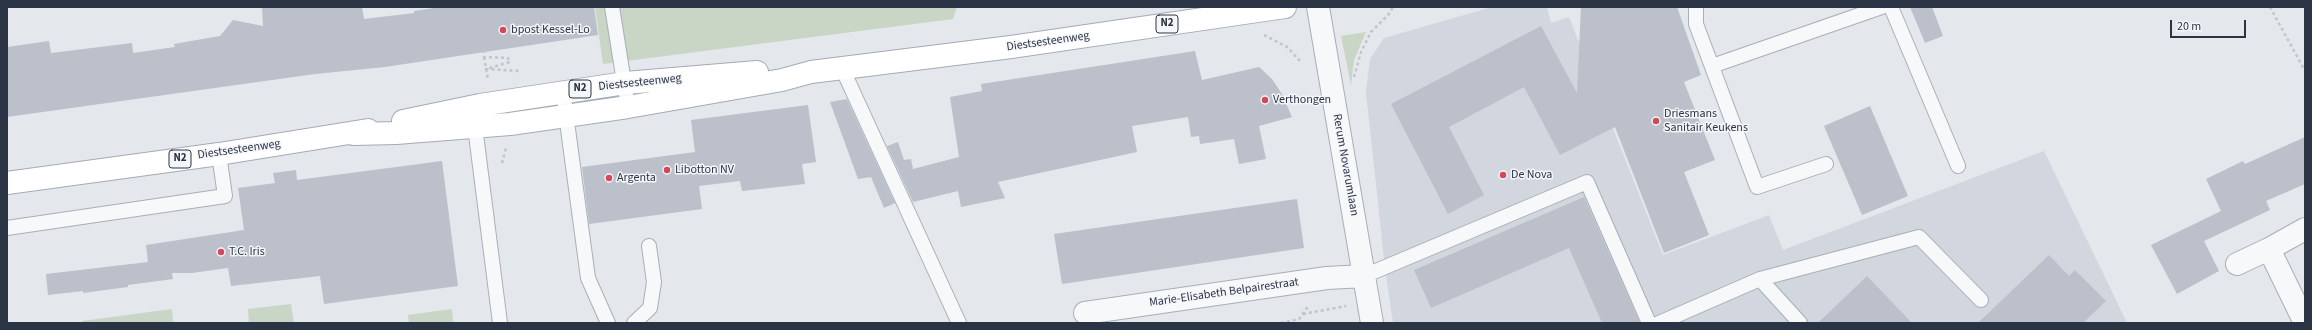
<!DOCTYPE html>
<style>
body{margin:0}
#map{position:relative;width:2312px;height:330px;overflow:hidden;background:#e4e7ec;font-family:"Source Sans 3",sans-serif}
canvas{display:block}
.frame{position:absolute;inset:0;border:8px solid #2b3445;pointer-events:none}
.scale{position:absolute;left:2170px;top:20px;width:76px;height:18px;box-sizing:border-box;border:2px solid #2b3445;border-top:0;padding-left:5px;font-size:12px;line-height:14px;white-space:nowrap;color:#2b3445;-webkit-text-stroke:3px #f4f6f9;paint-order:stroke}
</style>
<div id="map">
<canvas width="2312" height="330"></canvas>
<div class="frame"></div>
<div class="scale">20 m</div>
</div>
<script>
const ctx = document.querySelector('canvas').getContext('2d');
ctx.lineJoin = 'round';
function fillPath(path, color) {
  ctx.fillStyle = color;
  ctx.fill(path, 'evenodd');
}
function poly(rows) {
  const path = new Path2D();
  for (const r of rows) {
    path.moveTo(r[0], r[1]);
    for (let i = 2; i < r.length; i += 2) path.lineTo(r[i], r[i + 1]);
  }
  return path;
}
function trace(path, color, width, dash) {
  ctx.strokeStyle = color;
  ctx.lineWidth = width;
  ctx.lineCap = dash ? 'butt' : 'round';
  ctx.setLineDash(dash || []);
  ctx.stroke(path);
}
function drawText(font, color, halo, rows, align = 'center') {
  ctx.font = font + ' "Source Sans 3",sans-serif';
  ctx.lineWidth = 3;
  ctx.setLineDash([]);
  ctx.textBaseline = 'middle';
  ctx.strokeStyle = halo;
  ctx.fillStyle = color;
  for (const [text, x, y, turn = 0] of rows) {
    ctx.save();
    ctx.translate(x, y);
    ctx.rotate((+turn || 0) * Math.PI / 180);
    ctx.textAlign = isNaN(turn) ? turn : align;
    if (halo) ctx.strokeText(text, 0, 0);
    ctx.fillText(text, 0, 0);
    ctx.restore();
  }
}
fillPath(poly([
 [1492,7,1547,7,1551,23,1569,17,1663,255,1769,215,1783,250,2044,151,2127,323,1393,323,1385,268,1366,92,1370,59,1384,38]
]), '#d2d6de');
fillPath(poly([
 [595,7,957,7,953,19,603,64],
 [1366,32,1354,60,1351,85,1341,36],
 [291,304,294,323,249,323,248,309],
 [172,309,173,323,83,323,82,321],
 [452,309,453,323,409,323,408,315]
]), '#c9d6c5');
fillPath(poly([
 [262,7,362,7,364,19,414,13,414,11,441,7,594,7,598,35,385,67,315,74,7,117,7,47,49,41,51,53,132,43,133,53,175,47,174,44,220,36,233,20,263,26],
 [1581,7,1677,7,1701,75,1684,82,1715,160,1684,172,1709,235,1664,253,1615,127,1560,155,1524,87,1449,127,1484,195,1448,214,1391,104,1541,26,1577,93],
 [1910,7,1932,7,1943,36,1925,43],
 [1195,51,1202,80,1259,67,1272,79,1282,94,1292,117,1259,126,1266,159,1239,164,1234,139,1200,144,1199,136,1191,137,1188,117,1132,126,1137,152,998,182,1005,198,961,207,958,191,913,202,887,146,898,142,904,160,911,159,913,169,959,157,950,97,982,91,981,84],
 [847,99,895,203,884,208,871,177,858,179,830,102],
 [808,105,816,162,802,164,805,184,742,191,740,181,699,186,702,209,589,224,582,167,695,152,691,120],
 [1870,106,1908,196,1862,215,1824,126],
 [2305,137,2305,184,2266,201,2270,210,2204,241,2219,271,2177,294,2151,245,2221,211,2206,179,2243,161,2245,164],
 [442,161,458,286,324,304,320,276,231,286,228,268,192,273,172,273,173,279,128,285,128,287,83,293,83,291,48,295,46,274,148,262,146,245,244,230,238,188,275,183,273,173,296,170,297,180],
 [1584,197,1640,323,1602,323,1569,248,1431,308,1414,270],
 [1297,199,1304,248,1062,284,1054,234],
 [2049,255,2069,276,2075,270,2106,301,2083,323,1978,323],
 [1867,276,1912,323,1818,323]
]), '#bbc0ca');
const service = poly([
 [612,7,628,107],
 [1696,7,1696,24,1757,187,1826,164],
 [1891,7,1958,166],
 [1712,66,1882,7],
 [842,68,959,323],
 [563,92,588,278,608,323],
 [474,119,500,323],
 [7,228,225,196,219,154],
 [1364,276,1587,182,1649,323],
 [1760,279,1800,323],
 [634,323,650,308,654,282,649,246],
 [1659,323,1760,279,1919,237,1981,300]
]);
const minor = poly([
 [1318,7,1372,323],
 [2237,264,2269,249],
 [1085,313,1327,278,1364,276],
 [2305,323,2269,249,2305,229]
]);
const primary = poly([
 [403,121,480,105,625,83,757,72],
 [353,134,396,133,510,124,628,107,782,80,811,72,1011,47,1285,7],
 [7,183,219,154,368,130]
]);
trace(service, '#a9aeb7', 16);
trace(minor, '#a9aeb7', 24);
trace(primary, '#a3abb8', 24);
trace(poly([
 [2270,7,2305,71],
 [1264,35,1287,47,1302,63],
 [484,50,484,57,508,58,510,62,486,69,520,71],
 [484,57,488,80],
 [1354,77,1361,52,1371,32,1388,15,1393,7],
 [502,163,506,148],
 [1303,314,1346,306],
 [1281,323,1299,319,1309,305]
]), '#c2c5cb', 2.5, [3, 3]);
trace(service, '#f7f8fa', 14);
trace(minor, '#f7f8fa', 22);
trace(primary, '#fff', 22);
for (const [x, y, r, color] of [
 [503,30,4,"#d1495b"],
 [1265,100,4,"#d1495b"],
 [1656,121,4,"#d1495b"],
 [667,170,4,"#d1495b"],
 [1503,175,4,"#d1495b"],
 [609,178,4,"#d1495b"],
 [221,252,4,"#d1495b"]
]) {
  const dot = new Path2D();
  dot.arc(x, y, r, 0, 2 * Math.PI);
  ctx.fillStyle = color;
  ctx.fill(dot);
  trace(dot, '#f4f6f9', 1.5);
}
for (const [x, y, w] of [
 [1167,24,22],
 [580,89,22],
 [180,159,22]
]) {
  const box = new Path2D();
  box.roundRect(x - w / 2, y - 9, w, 18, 3);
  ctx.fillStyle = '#f4f6f9';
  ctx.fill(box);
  trace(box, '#2b3445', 1);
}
drawText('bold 11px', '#2b3445', null, [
 ["N2",1167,24],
 ["N2",580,89],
 ["N2",180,159]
]);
drawText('12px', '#2b3445', '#f4f6f9', [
 ["bpost Kessel-Lo",511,30],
 ["Verthongen",1273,100],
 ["Driesmans",1664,114],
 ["Sanitair Keukens",1664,128],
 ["Libotton NV",675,170],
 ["De Nova",1511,175],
 ["Argenta",617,178],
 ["T.C. Iris",229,252]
], 'left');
drawText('12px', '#2b3445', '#f4f6f9', [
 ["Diestsesteenweg",1048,42,-8],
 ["Diestsesteenweg",640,83,-6],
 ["Diestsesteenweg",239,150,-8],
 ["Rerum Novarumlaan",1345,165,80],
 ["Marie-Elisabeth Belpairestraat",1224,293,-8]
]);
</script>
